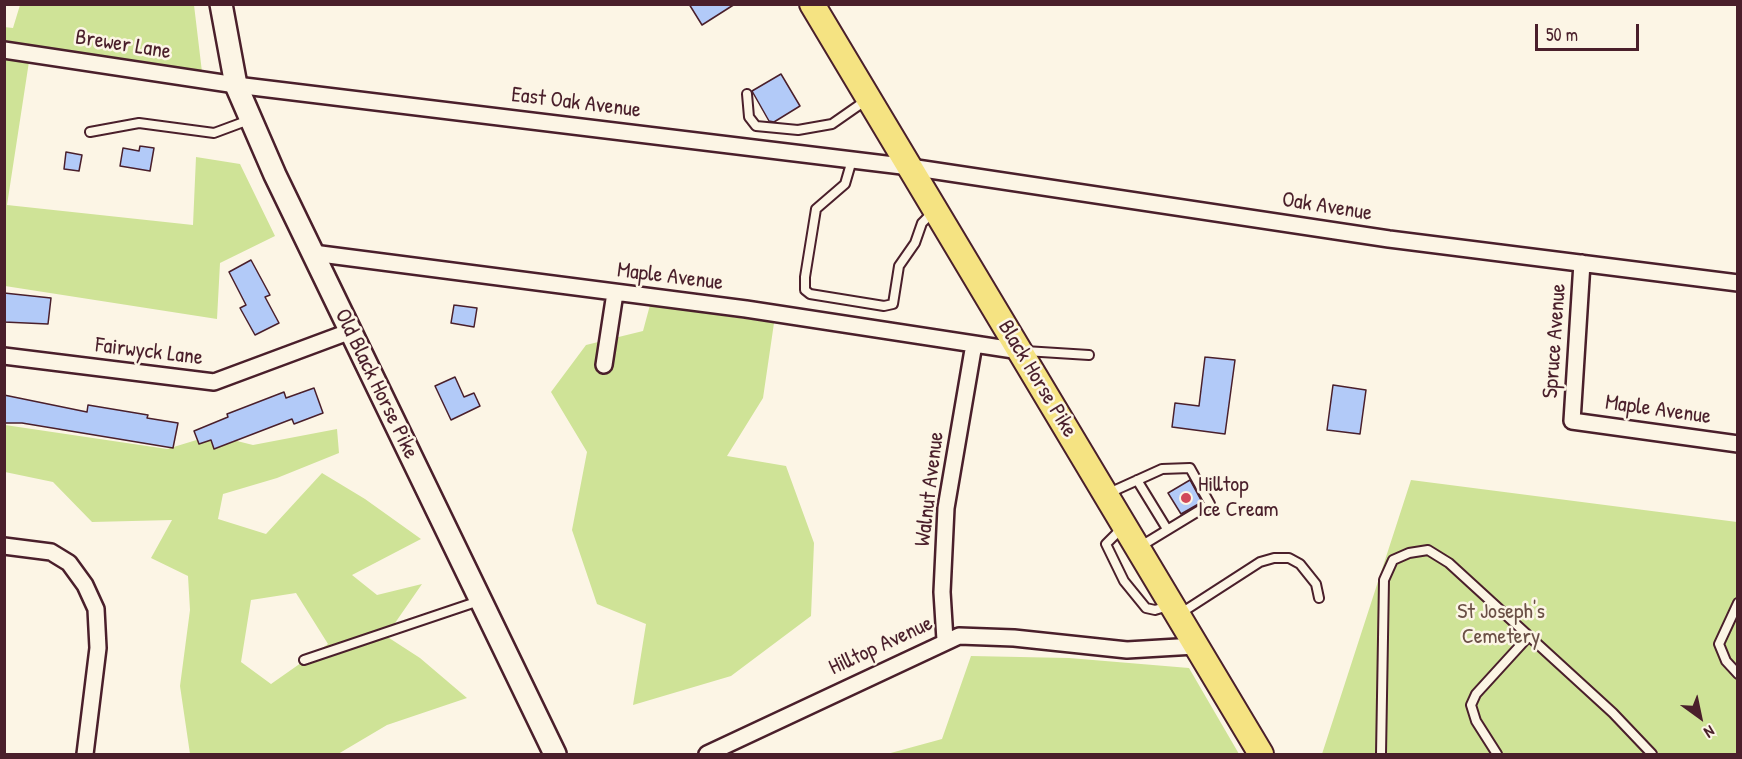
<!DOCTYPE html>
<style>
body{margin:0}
#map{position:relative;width:1742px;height:759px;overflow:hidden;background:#fcf5e5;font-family:"Patrick Hand",sans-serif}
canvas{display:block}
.frame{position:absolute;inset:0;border:6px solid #4a1f2b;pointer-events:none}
.north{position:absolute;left:1670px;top:687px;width:60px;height:60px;-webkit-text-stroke:4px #fcf5e5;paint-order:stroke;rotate:147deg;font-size:16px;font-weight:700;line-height:24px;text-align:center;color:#4a1f2b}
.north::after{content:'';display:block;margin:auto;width:21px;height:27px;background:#4a1f2b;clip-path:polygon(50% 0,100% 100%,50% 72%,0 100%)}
.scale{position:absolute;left:1535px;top:24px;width:104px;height:27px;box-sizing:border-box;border:3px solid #4a1f2b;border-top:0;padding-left:8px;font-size:18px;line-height:21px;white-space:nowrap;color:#4a1f2b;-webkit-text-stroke:4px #fcf5e5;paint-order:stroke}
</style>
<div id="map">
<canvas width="1742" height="759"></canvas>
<div class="frame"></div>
<div class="north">N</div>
<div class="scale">50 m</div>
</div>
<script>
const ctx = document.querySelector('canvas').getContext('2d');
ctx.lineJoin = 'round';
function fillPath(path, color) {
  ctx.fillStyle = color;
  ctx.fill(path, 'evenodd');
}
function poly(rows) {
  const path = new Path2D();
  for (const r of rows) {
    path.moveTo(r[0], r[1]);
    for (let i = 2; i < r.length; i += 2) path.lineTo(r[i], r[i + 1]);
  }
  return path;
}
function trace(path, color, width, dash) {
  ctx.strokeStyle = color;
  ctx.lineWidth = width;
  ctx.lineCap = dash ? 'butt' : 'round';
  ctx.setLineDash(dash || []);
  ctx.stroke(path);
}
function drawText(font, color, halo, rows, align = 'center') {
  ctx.font = font + ' "Patrick Hand",sans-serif';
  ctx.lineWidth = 5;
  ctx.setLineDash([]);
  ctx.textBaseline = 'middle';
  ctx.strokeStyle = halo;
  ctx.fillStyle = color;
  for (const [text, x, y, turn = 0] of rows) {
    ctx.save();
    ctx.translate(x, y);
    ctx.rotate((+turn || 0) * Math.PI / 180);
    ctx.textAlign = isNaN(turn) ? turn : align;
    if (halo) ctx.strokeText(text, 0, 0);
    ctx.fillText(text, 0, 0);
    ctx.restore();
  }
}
fillPath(poly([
 [20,5,194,5,202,72,30,55,7,205,193,225,196,157,240,164,275,236,220,263,217,319,5,286,4,27,13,28],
 [650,305,774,323,763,398,727,456,786,466,814,543,811,616,731,676,633,705,646,624,597,604,572,530,587,452,551,392,586,345,643,331],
 [5,425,167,449,213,435,253,445,337,429,339,453,277,478,223,494,218,519,266,534,322,473,365,499,421,539,352,575,377,595,422,584,386,636,420,658,467,698,387,725,338,754,190,754,180,686,190,610,188,576,151,558,172,520,92,522,53,482,5,472],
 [296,593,328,644,271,684,241,662,251,600],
 [1411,480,1737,522,1737,754,1322,754],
 [971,656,1069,658,1189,668,1239,754,887,754,942,739]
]), '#cfe397');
const building = poly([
 [689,4,735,4,702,25,689,4],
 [781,74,800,106,774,122,769,121,752,91,781,74],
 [140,146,154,148,150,171,120,166,123,148,139,151,140,146],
 [66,152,82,155,79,171,64,169,66,152],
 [251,260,270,295,265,297,279,323,255,335,240,308,246,305,229,272,251,260],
 [4,293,51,298,48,324,4,322,4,293],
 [454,305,477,308,474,327,451,323,454,305],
 [1205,357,1235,360,1225,434,1172,427,1175,403,1199,406,1205,357],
 [455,377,464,397,474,393,480,406,451,420,435,386,455,377],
 [1333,385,1366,390,1360,434,1327,430,1333,385],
 [314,388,323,413,294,424,292,419,214,449,211,440,199,444,194,431,228,417,227,414,284,392,286,398,314,388],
 [4,395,87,412,88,405,148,415,147,418,178,423,173,448,22,423,4,423,4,395],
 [1190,480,1202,502,1181,514,1168,493,1190,480]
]);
fillPath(building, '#b2caf8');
trace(building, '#4a1f2b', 1.5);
const lane = poly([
 [747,94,749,117,756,126,798,130,832,124,865,101],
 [90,132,139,123,214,133,249,120],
 [852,160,845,184,816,209,805,277,805,290,810,294,884,306,893,304,899,266,915,243,922,223,932,213],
 [1025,351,1089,355],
 [1137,480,1167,529],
 [1109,493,1162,469,1190,468,1210,504,1141,546],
 [1123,527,1106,544,1124,581,1146,608,1155,610,1168,606],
 [1738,603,1719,644,1726,661,1738,674],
 [1181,613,1260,562,1274,558,1289,558,1300,564,1316,584,1319,598],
 [304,660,479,601],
 [1381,754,1384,580,1393,560,1409,553,1428,550,1449,563,1613,713,1652,754],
 [1497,754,1476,721,1471,705,1476,694,1528,637]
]);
const street = poly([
 [4,50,236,85,910,167,1389,239,1738,283],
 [313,253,746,309,1020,351],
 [1582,263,1572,421,1738,444],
 [4,356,214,382,351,331],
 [604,365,615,293],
 [4,546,51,552,69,563,85,585,96,609,98,648,85,754],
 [945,640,942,592,946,508,974,344],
 [707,754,959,636,1014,638,1127,650,1195,646]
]);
const secondary = poly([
 [221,4,236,85,275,175,555,754]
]);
const primary = poly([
 [812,4,1261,754]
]);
trace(lane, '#4a1f2b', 12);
trace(street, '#4a1f2b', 20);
trace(secondary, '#4a1f2b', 26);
trace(primary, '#4a1f2b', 28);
trace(lane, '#fcf5e5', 8);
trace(street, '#fcf5e5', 15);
trace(secondary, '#fcf5e5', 21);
trace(primary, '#f5e382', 24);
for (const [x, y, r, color] of [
 [1186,498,6,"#d1495b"]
]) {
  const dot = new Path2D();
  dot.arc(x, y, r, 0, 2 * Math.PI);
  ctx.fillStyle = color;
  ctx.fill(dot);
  trace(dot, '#fcf5e5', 2);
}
drawText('22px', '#4a1f2b', '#fcf5e5', [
 ["Brewer Lane",123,45,9],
 ["East Oak Avenue",576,103,7],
 ["Oak Avenue",1327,207,9],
 ["Maple Avenue",670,277,7],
 ["Spruce Avenue",1555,341,-86],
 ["Fairwyck Lane",149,352,7],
 ["Black Horse Pike",1037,379,59],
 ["Old Black Horse Pike",376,384,64],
 ["Maple Avenue",1658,410,8],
 ["Walnut Avenue",930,489,-83],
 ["Hilltop Avenue",881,646,-25]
]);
drawText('22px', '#4a1f2b', '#fcf5e5', [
 ["Hilltop",1198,485],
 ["Ice Cream",1198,510]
], 'left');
drawText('22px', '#6b5046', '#fcf5e5', [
 ["St Joseph's",1501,612],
 ["Cemetery",1501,637]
]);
</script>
